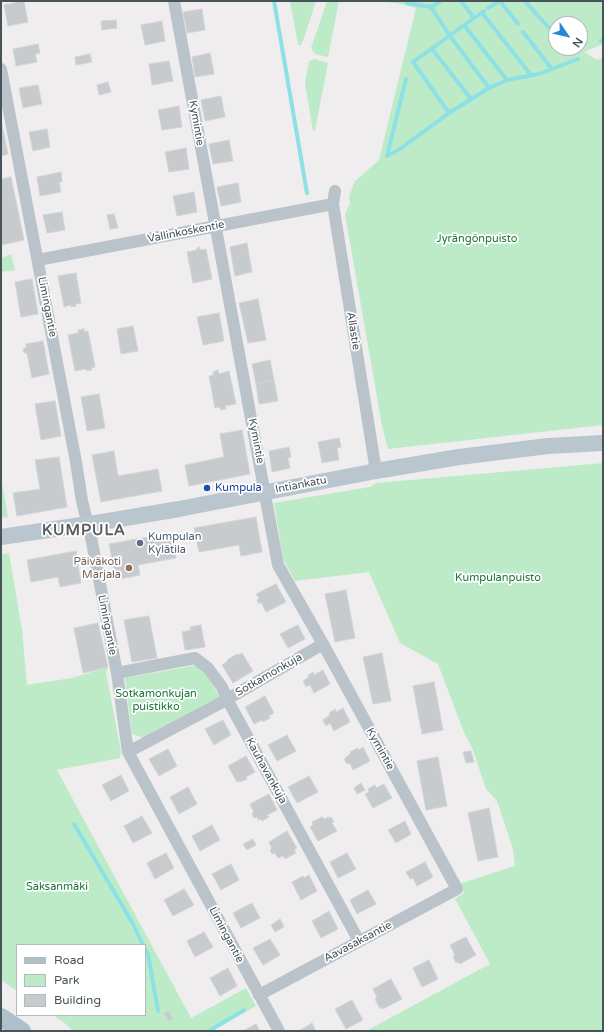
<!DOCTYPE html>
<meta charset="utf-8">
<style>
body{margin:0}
#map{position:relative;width:604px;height:1032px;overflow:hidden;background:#efeded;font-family:"Varela Round",sans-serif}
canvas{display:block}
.frame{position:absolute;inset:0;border:2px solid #465359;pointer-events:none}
.legend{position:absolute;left:16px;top:944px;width:130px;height:72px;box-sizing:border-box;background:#fff;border:1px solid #b5babd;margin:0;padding:5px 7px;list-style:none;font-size:12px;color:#465359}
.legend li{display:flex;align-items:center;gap:8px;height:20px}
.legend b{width:20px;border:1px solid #b5babd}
.north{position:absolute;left:548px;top:16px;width:40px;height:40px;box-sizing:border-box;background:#fff;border:1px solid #b5babd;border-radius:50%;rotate:124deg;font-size:11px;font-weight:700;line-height:16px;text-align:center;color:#465359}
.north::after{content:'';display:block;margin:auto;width:14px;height:18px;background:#268ad0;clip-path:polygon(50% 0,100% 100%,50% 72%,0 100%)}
</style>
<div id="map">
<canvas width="604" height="1032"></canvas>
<div class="frame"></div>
<ul class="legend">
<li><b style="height:5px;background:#aec0ca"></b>Road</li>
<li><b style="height:11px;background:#bdebc8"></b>Park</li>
<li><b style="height:11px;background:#c7cbce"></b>Building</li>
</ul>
<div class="north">N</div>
</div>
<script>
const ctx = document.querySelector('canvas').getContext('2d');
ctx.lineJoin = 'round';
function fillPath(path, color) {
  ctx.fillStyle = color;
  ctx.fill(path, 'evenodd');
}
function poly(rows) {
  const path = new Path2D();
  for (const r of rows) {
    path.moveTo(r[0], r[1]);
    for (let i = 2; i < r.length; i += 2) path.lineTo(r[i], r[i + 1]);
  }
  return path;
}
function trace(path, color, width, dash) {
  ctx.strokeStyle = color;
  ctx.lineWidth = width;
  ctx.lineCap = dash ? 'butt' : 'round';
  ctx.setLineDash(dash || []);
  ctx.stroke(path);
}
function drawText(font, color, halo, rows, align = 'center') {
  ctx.font = font + ' "Varela Round",sans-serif';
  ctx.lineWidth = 3.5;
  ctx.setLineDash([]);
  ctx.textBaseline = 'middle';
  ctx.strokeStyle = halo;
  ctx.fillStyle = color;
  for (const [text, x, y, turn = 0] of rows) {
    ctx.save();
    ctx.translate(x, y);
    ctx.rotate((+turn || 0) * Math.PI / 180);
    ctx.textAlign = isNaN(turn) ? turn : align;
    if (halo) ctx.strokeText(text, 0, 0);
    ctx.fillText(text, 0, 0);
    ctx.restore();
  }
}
fillPath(poly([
 [290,1,316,1,303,41,301,45,298,45],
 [327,1,339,1,328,57,315,54,311,48],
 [379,1,603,1,603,44,584,52,597,60,603,58,603,425,388,449,382,426,345,214,350,204,349,196,355,181,379,160,416,8,401,4],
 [556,24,580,24,580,48,556,48],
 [315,59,328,63,315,130,313,131,305,83,309,61],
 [11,254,15,270,1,272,1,258],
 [603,463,603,1031,366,1031,490,964,455,899,464,893,459,884,515,866,513,849,497,801,486,789,473,750,463,730,438,664,400,643,369,572,295,581,283,559,274,503,370,487,376,483],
 [1,478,4,494,8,517,1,518],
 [9,553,22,630,27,685,72,678,108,667,106,672,121,752,120,758,57,770,191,1018,246,988,256,1006,212,1031,73,1031,66,1024,53,1015,145,1015,145,945,17,945,17,991,1,980,1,554],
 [197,665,206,671,211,683,221,698,144,738,132,734,125,678]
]), '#bdebc8');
trace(poly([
 [274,1,307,193],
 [461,1,474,18],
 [525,1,548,27,556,32],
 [407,3,431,7,450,36,489,88],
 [431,7,441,1],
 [488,8,500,1,518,24],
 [482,13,531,75],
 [464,25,507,80],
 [523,32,552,69],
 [601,41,603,40],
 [432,49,471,99],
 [449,113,413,62,484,11],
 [387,156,400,149,449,113,489,88,507,80,539,74,578,59],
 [387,156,406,79],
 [74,824,133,924,143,945],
 [145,949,148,954,158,1011],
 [209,1031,244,1010]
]), '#8de0e5', 4);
const building = poly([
 [13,1,24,1,28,22,8,26,4,5,14,3,13,1],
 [202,9,205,30,187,33,183,12,202,9],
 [116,20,117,28,102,30,101,21,116,20],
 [162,21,165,41,145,45,141,25,162,21],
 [38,44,40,53,35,54,37,62,16,66,13,49,38,44],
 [210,53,214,74,195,77,192,57,210,53],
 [90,54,92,62,76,65,75,57,90,54],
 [169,61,173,81,152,85,149,64,169,61],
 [108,82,111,92,99,95,97,85,108,82],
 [38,85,42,104,23,108,19,88,38,85],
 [221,96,225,117,205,121,201,100,221,96],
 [179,106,182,127,162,130,158,110,179,106],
 [1,120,8,154,1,156,1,120],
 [47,129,50,147,33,151,29,132,47,129],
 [229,140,233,161,213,164,209,144,229,140],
 [186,148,189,169,169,172,165,152,186,148],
 [61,172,62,182,59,182,61,192,40,196,37,177,61,172],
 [11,177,24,240,1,245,1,179,11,177],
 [238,183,241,202,221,206,217,187,238,183],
 [194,192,197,212,177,216,173,196,194,192],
 [62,212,65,230,47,233,43,215,62,212],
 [114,214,118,228,110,229,107,215,114,214],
 [247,243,252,272,235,276,230,247,247,243],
 [199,247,200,250,206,249,212,279,193,283,187,252,197,250,197,248,199,247],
 [76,273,81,303,76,304,76,306,71,307,71,305,64,307,58,276,76,273],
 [32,279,38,314,21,317,15,282,32,279],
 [258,299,266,340,248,343,239,303,258,299],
 [219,313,224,341,203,345,197,317,219,313],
 [133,326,138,351,121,354,117,329,133,326],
 [84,329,84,332,88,331,95,367,91,368,92,370,87,371,86,369,75,371,68,335,78,333,78,330,84,329],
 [43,341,49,374,32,378,27,353,24,353,23,349,26,348,26,344,43,341],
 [270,360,274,380,256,384,252,364,270,360],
 [218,370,219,374,229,371,236,404,225,406,226,409,221,410,220,407,215,408,209,376,214,375,213,372,218,370],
 [274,380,278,401,259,404,256,384,274,380],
 [99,394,105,428,87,431,81,397,99,394],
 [55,401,61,436,41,440,35,404,55,401],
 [242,430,250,474,189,486,185,465,224,457,220,434,242,430],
 [339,438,341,447,337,448,339,460,322,463,318,442,339,438],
 [289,447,291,457,288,458,290,468,272,472,269,451,289,447],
 [114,451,118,476,158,469,162,491,101,502,92,455,114,451],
 [59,457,67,507,17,516,13,493,40,489,35,460,59,457],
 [256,517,262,552,241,556,239,545,199,552,194,528,256,517],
 [171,533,176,558,138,565,140,575,116,580,109,544,171,533],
 [76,551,81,583,60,587,58,577,31,582,27,560,76,551],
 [276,584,286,602,266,612,261,602,259,604,257,600,259,598,256,594,276,584],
 [346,590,355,638,335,642,325,594,346,590],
 [149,616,157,658,132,662,124,620,149,616],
 [98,623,108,667,83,673,74,628,98,623],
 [201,625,205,647,185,650,182,632,191,630,190,627,201,625],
 [298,625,305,639,288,648,280,634,298,625],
 [242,653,253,671,233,683,222,665,228,661,227,660,237,654,238,655,242,653],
 [382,653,391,701,373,704,363,657,382,653],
 [323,670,330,684,314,693,310,685,306,687,303,681,309,677,308,675,313,672,314,675,323,670],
 [434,682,443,730,422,734,413,686,434,682],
 [265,696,274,713,269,716,270,718,263,722,262,720,254,724,245,707,265,696],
 [343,708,350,722,334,731,330,723,326,726,323,720,330,715,329,713,335,709,336,712,343,708],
 [223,720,231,735,214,745,205,729,223,720],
 [287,735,296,751,277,761,268,745,287,735],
 [363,747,370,761,353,770,350,763,347,764,344,759,351,753,350,752,358,748,359,750,363,747],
 [168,749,177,766,159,776,149,759,168,749],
 [471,751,474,762,466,763,463,752,471,751],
 [246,756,255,772,246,777,247,779,240,782,239,781,237,782,228,766,246,756],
 [438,757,447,806,426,810,417,761,438,757],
 [121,775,129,791,111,801,102,785,121,775],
 [309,776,318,792,297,803,288,787,309,776],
 [361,783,365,790,357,794,354,788,361,783],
 [384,784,392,798,373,808,365,794,369,792,368,789,375,785,376,788,384,784],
 [188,787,197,804,179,814,170,797,188,787],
 [269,794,277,810,267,815,269,817,262,821,261,819,258,820,257,817,254,818,252,813,254,812,250,804,269,794],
 [489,808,498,857,478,861,468,813,489,808],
 [142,816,152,833,133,843,124,826,142,816],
 [322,817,324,819,329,817,329,818,331,817,334,822,332,823,337,831,318,841,310,827,313,825,312,822,322,817],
 [405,821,411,834,396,843,388,830,405,821],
 [212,825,220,840,200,851,192,836,212,825],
 [287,831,297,848,294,850,296,853,285,859,283,856,278,858,275,853,272,854,270,850,272,848,269,842,287,831],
 [253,839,256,845,247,850,243,844,253,839],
 [166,853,174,868,155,879,147,863,166,853],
 [347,853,356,869,338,878,330,862,347,853],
 [425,862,433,877,417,886,413,878,410,879,406,872,425,862],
 [231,864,239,880,221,890,212,874,231,864],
 [309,875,317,891,301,900,292,882,303,876,304,878,309,875],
 [184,889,194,905,173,916,164,900,184,889],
 [368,890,376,904,357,914,350,900,368,890],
 [252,903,260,918,241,928,233,913,252,903],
 [329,911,338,929,321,938,312,921,329,911],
 [280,919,284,927,275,932,271,925,280,919],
 [204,932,213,947,195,957,187,941,204,932],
 [466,937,476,955,460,964,458,962,456,963,453,956,455,955,450,945,466,937],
 [270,939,280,955,263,965,253,948,270,939],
 [429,960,438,979,422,987,413,968,429,960],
 [228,968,237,986,220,996,210,978,228,968],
 [391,979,402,999,383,1009,382,1007,380,1009,375,999,377,997,373,989,391,979],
 [352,1000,363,1020,346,1029,335,1009,352,1000],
 [168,1011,173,1019,168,1021,164,1013,168,1011],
 [312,1023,316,1031,299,1031,312,1023],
 [256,1024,260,1031,243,1031,256,1024]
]);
fillPath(building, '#c7cbce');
trace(building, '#d1d4d8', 1);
trace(poly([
 [174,1,278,565,323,644,457,889,259,995],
 [1,69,76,462,82,501,91,537,117,673,128,752,279,1031],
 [335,191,333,204,376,471],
 [38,260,333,204],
 [117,673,195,658,208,668,222,687,227,699,359,941],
 [128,752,217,705,323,644]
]), '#b9c3c9', 12);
trace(poly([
 [1,537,102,522,179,509,376,471,459,457,548,446,603,443]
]), '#b9c6ce', 16);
trace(poly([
 [1,1017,22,1031]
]), '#aec0ca', 18);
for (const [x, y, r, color] of [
 [207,488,4,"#1a4fb4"],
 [140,543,4,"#5c6f8a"],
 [129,568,4,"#8d6e63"]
]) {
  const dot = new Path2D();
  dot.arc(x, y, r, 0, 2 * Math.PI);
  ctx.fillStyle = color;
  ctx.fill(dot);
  trace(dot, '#fff', 1.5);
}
drawText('11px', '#465359', '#fff', [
 ["Kymintie",196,123,80],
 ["Vallinkoskentie",186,232,-11],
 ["Limingantie",47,307,79],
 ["Allastie",353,331,81],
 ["Kymintie",256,441,79],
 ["Intiankatu",301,485,-11],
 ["Limingantie",107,625,79],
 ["Sotkamonkuja",269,675,-30],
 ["Kymintie",380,749,61],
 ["Kauhavankuja",266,771,61],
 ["Limingantie",226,935,62],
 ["Aavasaksantie",358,942,-28]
]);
drawText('11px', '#1d743c', '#fff', [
 ["Jyrängönpuisto",477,239],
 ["Kumpulanpuisto",498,578],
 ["Sotkamonkujan",156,694],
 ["puistikko",156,707],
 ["Saksanmäki",57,887]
]);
drawText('11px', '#164399', '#fff', [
 ["Kumpula",215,488]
], 'left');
drawText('11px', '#4e5e75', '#fff', [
 ["Kumpulan",148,537],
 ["Kylätila",148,550]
], 'left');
drawText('11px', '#785e54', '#fff', [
 ["Päiväkoti",121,562],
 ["Marjala",121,575]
], 'right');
ctx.letterSpacing = '1px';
drawText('bold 15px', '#5a5e61', '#fff', [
 ["KUMPULA",84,531]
]);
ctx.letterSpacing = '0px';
</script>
